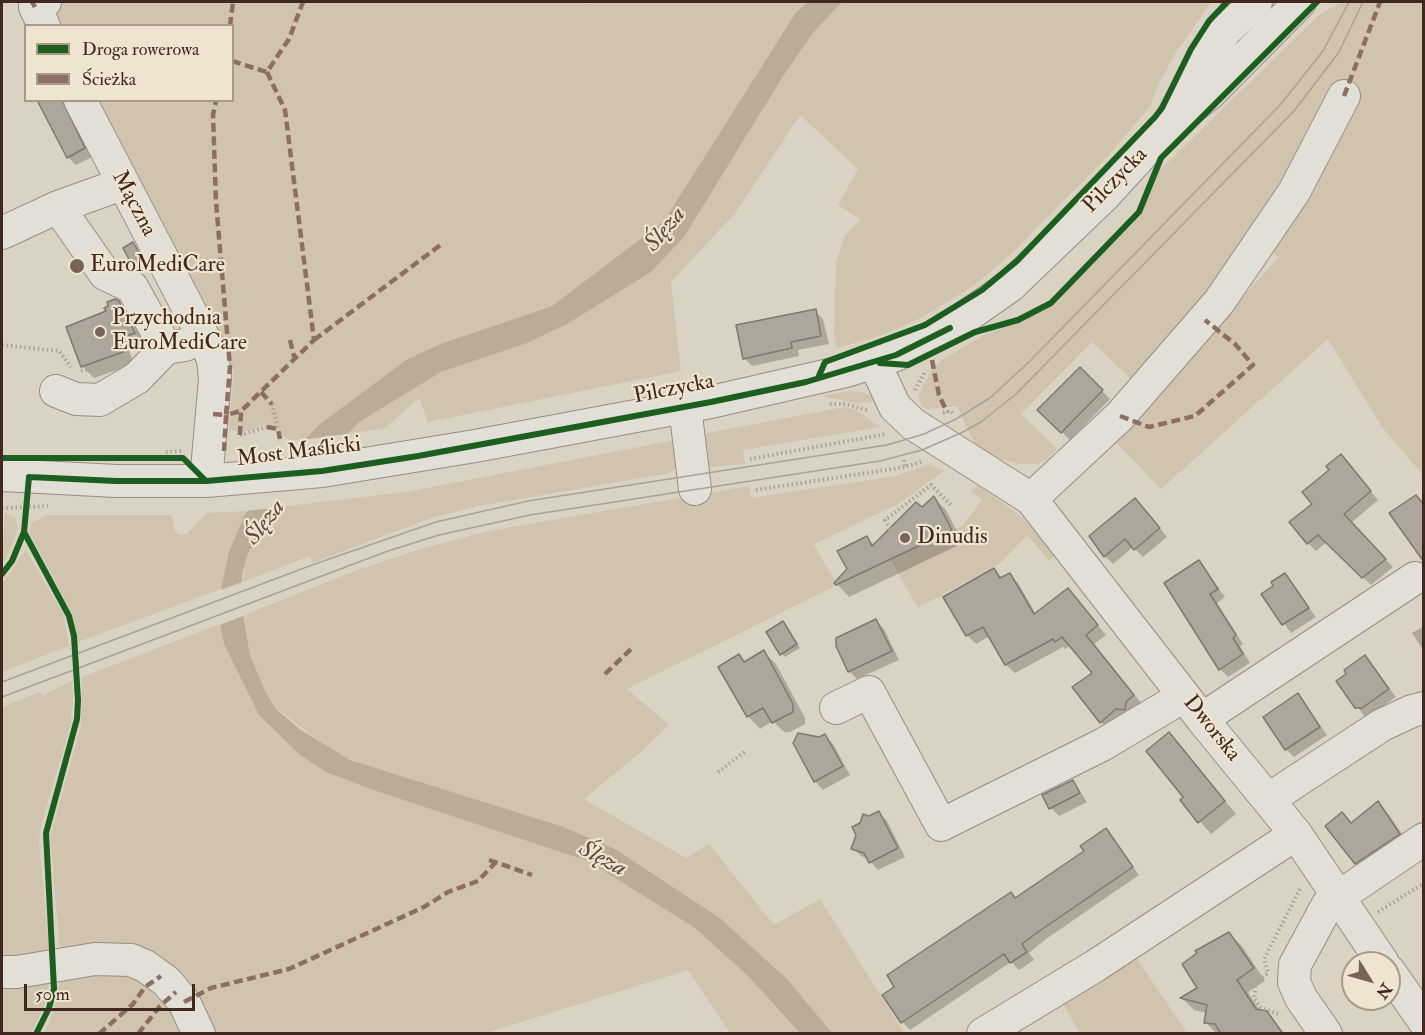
<!DOCTYPE html>
<meta charset="utf-8">
<style>
body{margin:0}
#map{position:relative;width:1425px;height:1035px;overflow:hidden;background:#dad2c2;font-family:"IM FELL Double Pica",serif}
canvas{display:block}
.frame{position:absolute;inset:0;border:3px solid #41281f;pointer-events:none}
.legend{position:absolute;left:24px;top:24px;width:210px;height:78px;box-sizing:border-box;background:#eee4d0;border:2px solid #a99989;margin:0;padding:8px 10px;list-style:none;font-size:18px;color:#41281f}
.legend li{display:flex;align-items:center;gap:12px;height:30px}
.legend b{width:30px;border:2px solid #a99989}
.north{position:absolute;left:1341px;top:951px;width:60px;height:60px;box-sizing:border-box;background:#eee4d0;border:2px solid #a99989;border-radius:50%;rotate:127deg;font-size:16px;font-weight:700;line-height:24px;text-align:center;color:#41281f}
.north::after{content:'';display:block;margin:auto;width:21px;height:27px;background:#776458;clip-path:polygon(50% 0,100% 100%,50% 72%,0 100%)}
.scale{position:absolute;left:24px;top:984px;width:171px;height:27px;box-sizing:border-box;border:3px solid #41281f;border-top:0;padding-left:8px;font-size:18px;line-height:21px;white-space:nowrap;color:#41281f;-webkit-text-stroke:4px #eee4d0;paint-order:stroke}
</style>
<div id="map">
<canvas width="1425" height="1035"></canvas>
<div class="frame"></div>
<ul class="legend">
<li><b style="height:8px;background:#1b5e20"></b>Droga rowerowa</li>
<li><b style="height:8px;background:#8d6e63"></b>Ścieżka</li>
</ul>
<div class="north">N</div>
<div class="scale">50 m</div>
</div>
<script>
const ctx = document.querySelector('canvas').getContext('2d');
ctx.lineJoin = 'round';
function fillPath(path, color) {
  ctx.fillStyle = color;
  ctx.fill(path, 'evenodd');
}
function poly(rows) {
  const path = new Path2D();
  for (const r of rows) {
    path.moveTo(r[0], r[1]);
    for (let i = 2; i < r.length; i += 2) path.lineTo(r[i], r[i + 1]);
  }
  return path;
}
function trace(path, color, width, dash) {
  ctx.strokeStyle = color;
  ctx.lineWidth = width;
  ctx.lineCap = dash ? 'butt' : 'round';
  ctx.setLineDash(dash || []);
  ctx.stroke(path);
}
function drawText(font, color, halo, rows, align = 'center') {
  ctx.font = font + ' "IM FELL Double Pica",serif';
  ctx.lineWidth = 4.5;
  ctx.setLineDash([]);
  ctx.textBaseline = 'middle';
  ctx.strokeStyle = halo;
  ctx.fillStyle = color;
  for (const [text, x, y, turn = 0] of rows) {
    ctx.save();
    ctx.translate(x, y);
    ctx.rotate((+turn || 0) * Math.PI / 180);
    ctx.textAlign = isNaN(turn) ? turn : align;
    if (halo) ctx.strokeText(text, 0, 0);
    ctx.fillText(text, 0, 0);
    ctx.restore();
  }
}
fillPath(poly([
 [62,2,589,2,590,4,593,2,808,2,795,13,664,221,552,306,440,344,406,360,320,424,305,439,291,441,266,425,242,432,229,429,234,369,223,368,90,101,232,100,232,26,56,26,56,11],
 [842,2,1211,2,1175,54,1158,85,1151,105,1106,158,1012,253,975,285,921,318,880,336,837,348,834,334,836,262,845,235,861,220,838,205,858,169,800,115,736,212,671,282,681,371,428,422,419,398,385,428,348,434,359,422,397,397,441,372,507,348,684,237,782,78,813,33],
 [1341,2,1423,2,1423,475,1382,427,1328,339,1161,489,1113,439,1279,257,1265,250,1291,190,1135,383,1092,342,1021,414,1057,449,1046,460,1037,464,1020,464,1000,459,975,445,957,406,928,409,922,406,918,396,931,371,942,360,984,335,1042,312,1052,304,1142,214,1154,176,1319,15],
 [852,391,865,393,879,401,856,403,821,396],
 [844,407,856,410,880,427,743,450,745,464,702,468,697,435],
 [675,440,678,464,674,470,665,474,479,506,434,517,312,563,310,556,242,582,248,553,279,507,406,492],
 [930,464,944,471,898,504,814,544,837,585,627,689,669,725,643,750,584,799,686,858,709,844,774,925,820,899,904,1033,832,1033,787,979,720,918,615,849,564,827,350,760,330,749,277,709,266,693,250,655,244,615,355,571,427,547,494,530,749,486,751,498,896,476],
 [978,485,1023,518,1054,555,1050,562,1027,535,1002,562,918,608,890,559,962,526,982,500,970,491],
 [248,511,221,589,78,642,73,615,29,532,33,522,47,515,172,515,174,531,180,535,187,534,206,513],
 [5,513,16,519,18,529,8,555,2,564],
 [26,550,63,614,69,646,2,672,2,584],
 [220,624,224,644,259,715,300,755,326,772,373,790,588,861,695,928,747,975,800,1033,730,1033,688,970,486,1033,207,1033,187,986,60,950,50,837,81,726,82,677],
 [72,681,73,702,70,727,41,826,39,841,49,951,2,964,2,707,40,692,42,696],
 [1137,959,1187,1033,1080,1033,1062,1003],
 [106,972,150,979,188,1034,44,1034,54,1010,60,980],
 [49,980,44,1007,31,1033,2,1034,2,987]
]), '#d1c4ae');
fillPath(poly([
 [808,2,842,2,813,33,782,78,684,237,651,272,567,324,527,343,441,372,359,422,274,512,264,528,248,553,242,575,241,601,250,655,266,693,277,710,301,730,350,760,564,827,615,849,720,918,787,979,832,1033,800,1033,747,975,695,928,588,861,373,790,326,772,300,755,259,715,224,644,217,609,229,552,244,516,280,464,320,424,406,360,440,344,552,306,664,221,796,12]
]), '#baac96');
fillPath(poly([
 [353,433,283,507,244,511,278,462,301,440],
 [245,581,246,615,217,626,214,609,218,591]
]), '#dad2c2');
fillPath(poly([
 [51,100,70,100,92,157,76,165,68,157],
 [133,244,148,269,142,273,134,267],
 [118,302,131,315,146,345,129,351,134,364,94,378,82,366,107,312],
 [815,311,823,319,829,344,798,350,799,356,752,366,744,358],
 [1080,369,1110,399,1070,440,1039,410],
 [1341,456,1378,500,1351,523,1393,567,1371,585,1327,542,1316,551,1308,543,1314,504],
 [934,498,946,510,963,543,849,597,836,583,849,570,866,537,874,545],
 [1143,508,1167,537,1143,557,1133,547,1113,564,1105,556],
 [1199,562,1225,597,1217,603,1243,644,1240,646,1250,663,1228,677,1220,669],
 [994,570,1002,578,1009,575,1018,583,1036,614,1068,590,1106,635,1094,644,1142,704,1110,731,1101,722,1094,674,1071,645,1065,649,1063,647,1015,673,1006,665,990,636,976,644,967,635],
 [1285,575,1316,617,1291,633,1263,594,1275,586],
 [876,621,884,629,899,660,857,679,849,671,835,640],
 [786,626,800,648,785,657,782,654],
 [1424,626,1424,651,1412,633],
 [764,652,776,664,805,718,805,724,790,732,784,732,773,721,760,729,748,716,739,656,745,663],
 [1365,657,1396,697,1366,718,1338,682],
 [1298,695,1327,735,1294,757,1286,749],
 [1169,734,1236,814,1211,834,1182,801,1185,798],
 [825,736,833,744,850,775,823,790,815,781,795,743],
 [1073,781,1087,802,1059,816,1051,808],
 [1378,803,1389,815,1410,846,1368,874,1356,863,1342,814,1352,824],
 [879,813,887,821,905,857,878,870,868,859,861,856,853,848,869,818],
 [1106,830,1139,875,1046,939,1029,953,1034,960,1019,970,1011,962,910,1030,902,1022,896,987,1086,851],
 [1229,934,1242,946,1265,981,1248,992,1260,1011,1267,1012,1285,1034,1217,1034,1205,1022,1207,1013,1194,1010,1183,999,1199,988]
]), '#0003');
const building = poly([
 [37,100,62,100,85,148,67,158,37,100],
 [133,242,146,265,138,270,133,267,123,248,133,242],
 [115,299,119,301,135,333,118,339,123,352,81,367,66,327,106,311,104,308,108,306,107,302,115,299],
 [816,309,821,336,791,342,792,348,743,359,736,325,816,309],
 [1080,367,1103,390,1061,433,1037,410,1080,367],
 [1341,454,1371,491,1344,514,1386,559,1362,578,1318,535,1307,544,1289,522,1312,504,1302,492,1329,470,1326,466,1341,454],
 [1416,495,1424,505,1424,562,1389,513,1416,495],
 [934,496,952,530,836,585,834,583,847,569,837,551,867,536,872,546,916,502,922,507,934,496],
 [1135,498,1160,528,1134,550,1125,539,1104,557,1089,536,1135,498],
 [1199,560,1218,589,1210,594,1236,635,1233,638,1243,654,1219,670,1164,583,1199,560],
 [994,568,1000,578,1010,573,1034,614,1068,588,1098,625,1086,635,1134,695,1126,702,1125,710,1116,709,1100,723,1072,687,1092,673,1062,637,1055,642,1053,639,1005,665,983,627,966,636,943,597,994,568],
 [1285,573,1309,608,1282,625,1261,594,1273,586,1271,582,1285,573],
 [876,619,892,651,848,672,836,646,836,638,876,619],
 [783,621,797,644,780,655,766,632,783,621],
 [764,650,793,704,793,712,772,723,763,708,747,717,718,667,739,654,744,662,764,650],
 [1365,655,1389,689,1362,708,1355,708,1336,681,1346,674,1344,670,1365,655],
 [1298,693,1320,727,1285,750,1263,717,1298,693],
 [1169,732,1225,801,1198,823,1180,800,1183,797,1146,751,1169,732],
 [798,733,819,737,825,734,843,766,814,782,793,743,798,733],
 [1073,780,1080,793,1049,809,1042,795,1073,780],
 [1378,801,1400,834,1355,864,1325,826,1342,812,1351,823,1378,801],
 [879,811,898,848,869,863,864,853,851,849,856,835,852,827,860,823,863,814,869,816,879,811],
 [1106,828,1133,867,1038,932,1022,944,1027,952,1010,963,1004,954,901,1023,882,995,894,987,887,975,1011,892,1015,898,1084,851,1080,846,1106,828],
 [1229,932,1254,968,1237,980,1256,1009,1267,1011,1283,1034,1221,1034,1215,1024,1204,1023,1207,1005,1180,998,1197,988,1182,964,1197,953,1195,951,1229,932]
]);
fillPath(building, '#ada69b');
trace(building, '#80776e', 1.5);
const minor = poly([
 [44,26,35,7,45,2],
 [80,100,206,342,213,360,215,379,206,481],
 [1173,116,1202,64,1226,30,1256,2],
 [58,207,105,274,132,287,166,348],
 [2,233,58,207,122,184],
 [874,362,895,407,913,424,1031,499,1202,719,1296,834,1383,963],
 [56,391,76,399,100,400,137,378,166,348,185,345],
 [685,407,695,489],
 [2,475,116,481,206,481,322,471,475,446,711,402,846,371,896,355,950,328,1010,286,1104,196,1167,127,1209,94,1300,2],
 [1031,499,1120,416,1219,302,1294,192,1344,96],
 [836,708,869,692,941,825,1102,745,1184,696],
 [1202,719,1415,578],
 [1269,799,1382,725,1412,711,1424,708],
 [1389,971,1424,1021],
 [2,972,17,972,95,959,131,960,145,966,166,981,184,1002,199,1034],
 [983,1034,1095,966,1296,834],
 [1326,1034,1301,998,1294,982,1295,965,1328,904,1424,839]
]);
trace(minor, '#968e84', 34);
trace(poly([
 [2,345,59,351,71,367],
 [81,371,103,366],
 [915,390,926,370],
 [272,404,278,429],
 [830,404,845,404,867,410],
 [943,413,951,411,953,414],
 [240,435,267,427],
 [166,452,182,451],
 [750,459,886,434],
 [904,460,905,467,924,461],
 [756,490,905,467],
 [2,508,48,506],
 [890,529,885,520,931,485,952,506],
 [718,772,746,751],
 [1378,912,1424,883],
 [1278,1014,1260,1007,1254,998,1256,982,1268,973,1264,959,1301,887]
]), '#a8a29a', 4, [1.5, 3]);
trace(minor, '#e2dfd6', 32);
trace(poly([
 [2,682,312,565,436,522,528,501,887,445,924,434,956,419,990,398,1030,361,1281,104,1323,51,1349,2],
 [2,697,388,551,439,535,530,515,880,461,922,450,963,432,981,422,1016,394,1294,111,1339,52,1363,2]
]), '#a8a29a', 1.5);
trace(poly([
 [32,2,35,7],
 [230,26,233,2],
 [232,61,267,72,289,39,303,2],
 [1344,96,1380,2],
 [290,340,295,360],
 [314,340,443,243],
 [932,360,939,395,947,412],
 [261,392,272,404],
 [213,414,226,415,230,367,216,202,213,115,216,100],
 [1120,416,1149,427,1195,416,1253,365,1235,344,1205,320],
 [267,427,278,429,280,439],
 [240,435,241,411],
 [224,451,226,415,241,411,314,340,285,110,267,72],
 [605,674,633,647],
 [489,860,532,875],
 [184,1002,211,988,289,969,424,907,448,892,478,881,495,863],
 [99,1034,133,1004,145,987,161,976],
 [138,1034,160,1006,176,992]
]), '#8d6e63', 4.5, [9, 4.5]);
trace(poly([
 [880,363,908,365,975,332,1018,320,1051,303,1139,212,1161,158,1317,2],
 [818,378,825,362,925,325,982,290,1017,261,1155,117,1162,108,1191,49,1209,21,1227,2],
 [2,458,183,458,206,481],
 [29,477,116,481,206,481,322,471,418,456,711,402,806,382,896,355,950,328],
 [24,532,69,616,74,636,78,700,77,719,46,833,54,989,49,1008,36,1034],
 [2,574,12,561,24,532,29,477]
]), '#1b5e20', 6);
for (const [x, y, r, color] of [
 [77,266,8,"#776458"],
 [100,332,6,"#776458"],
 [905,538,6,"#776458"]
]) {
  const dot = new Path2D();
  dot.arc(x, y, r, 0, 2 * Math.PI);
  ctx.fillStyle = color;
  ctx.fill(dot);
  trace(dot, '#eee4d0', 2);
}
drawText('22px', '#41281f', '#eee4d0', [
 ["Pilczycka",1116,181,-46],
 ["Mączna",133,204,62],
 ["Pilczycka",674,390,-11],
 ["Most Maślicki",299,453,-7],
 ["Dworska",1211,729,51]
]);
drawText('22px', '#41281f', '#eee4d0', [
 ["EuroMediCare",90,266],
 ["Przychodnia",112,319],
 ["EuroMediCare",112,344],
 ["Dinudis",917,538]
], 'left');
drawText('italic 24px', '#614a3d', '#eee4d0', [
 ["Ślęza",666,230,-50],
 ["Ślęza",266,523,-52],
 ["Ślęza",602,860,28]
]);
</script>
